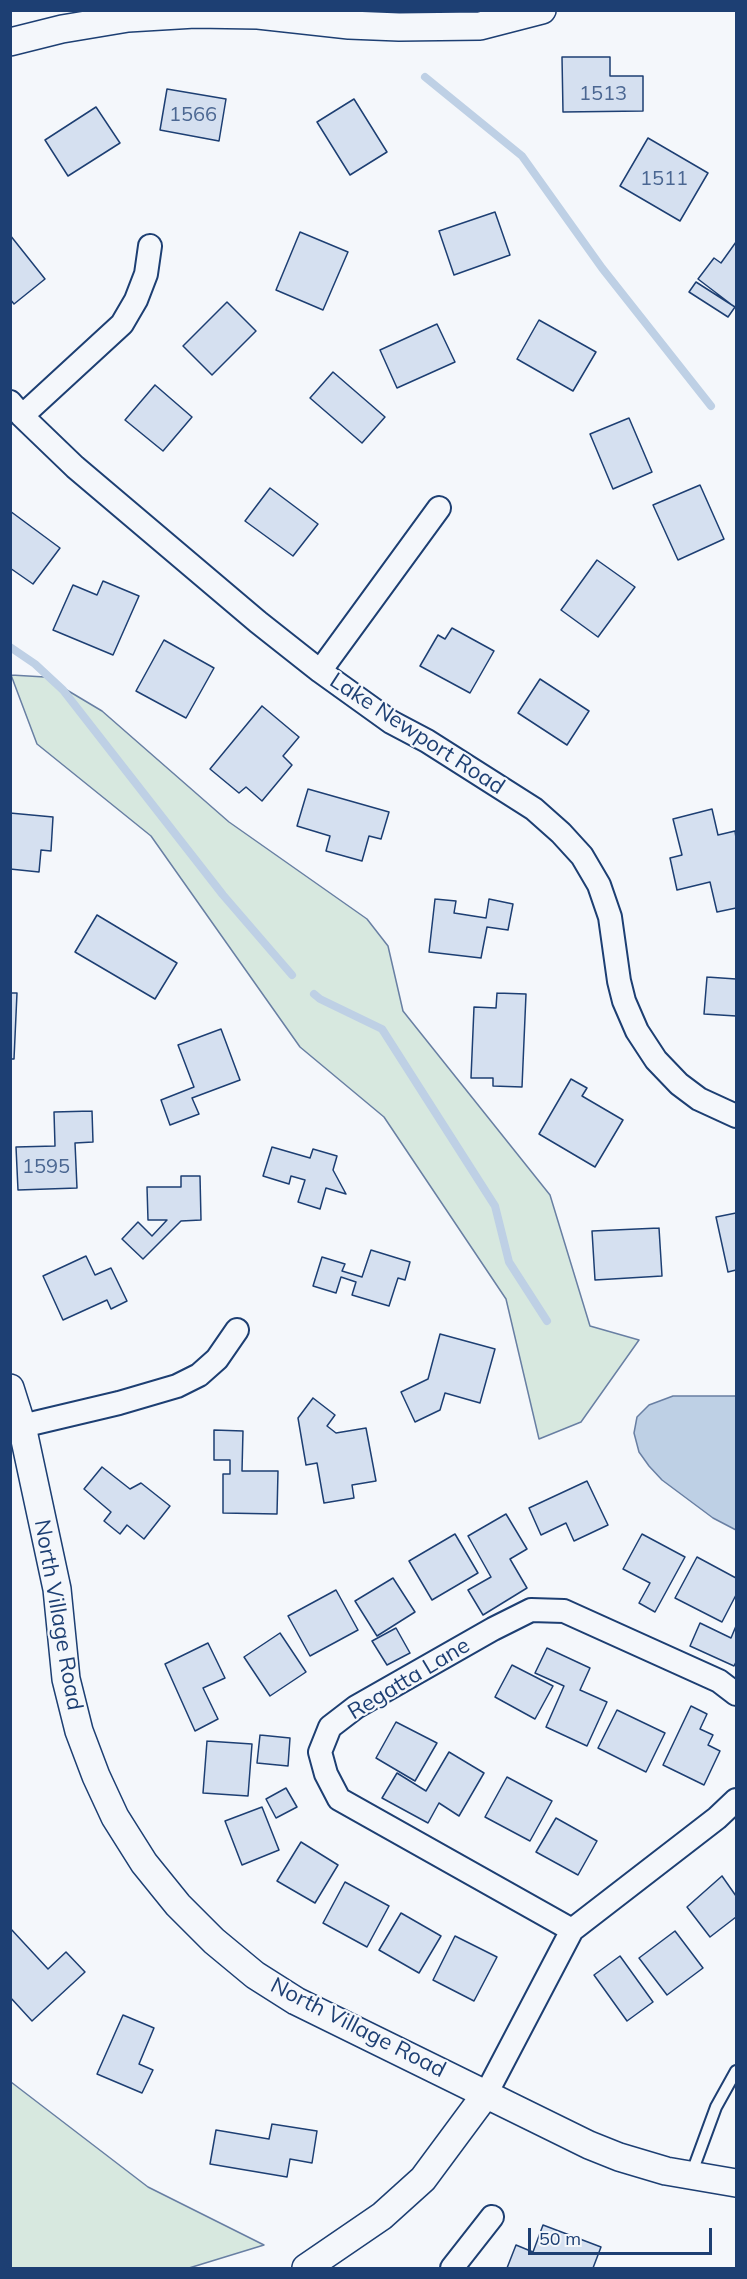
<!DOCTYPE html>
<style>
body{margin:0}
#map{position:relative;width:747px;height:2279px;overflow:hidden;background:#f4f7fb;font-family:Mulish,sans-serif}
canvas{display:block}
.frame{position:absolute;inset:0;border:12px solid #1d3f73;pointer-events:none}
.scale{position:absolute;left:528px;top:2228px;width:184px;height:27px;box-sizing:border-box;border:3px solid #1d3f73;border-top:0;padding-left:8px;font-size:18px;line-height:21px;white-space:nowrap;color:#1d3f73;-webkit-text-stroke:4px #f4f7fb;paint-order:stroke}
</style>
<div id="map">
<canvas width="747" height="2279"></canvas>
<div class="frame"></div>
<div class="scale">50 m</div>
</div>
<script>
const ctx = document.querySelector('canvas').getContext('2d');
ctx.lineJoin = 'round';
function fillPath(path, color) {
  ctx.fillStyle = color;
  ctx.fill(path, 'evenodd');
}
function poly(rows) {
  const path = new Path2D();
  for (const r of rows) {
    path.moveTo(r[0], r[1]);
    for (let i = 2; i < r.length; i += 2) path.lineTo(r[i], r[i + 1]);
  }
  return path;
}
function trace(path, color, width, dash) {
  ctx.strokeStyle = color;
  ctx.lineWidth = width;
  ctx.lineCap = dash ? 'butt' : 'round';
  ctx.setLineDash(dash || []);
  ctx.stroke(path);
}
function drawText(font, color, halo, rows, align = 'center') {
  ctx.font = font + ' Mulish,sans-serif';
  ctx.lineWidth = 4.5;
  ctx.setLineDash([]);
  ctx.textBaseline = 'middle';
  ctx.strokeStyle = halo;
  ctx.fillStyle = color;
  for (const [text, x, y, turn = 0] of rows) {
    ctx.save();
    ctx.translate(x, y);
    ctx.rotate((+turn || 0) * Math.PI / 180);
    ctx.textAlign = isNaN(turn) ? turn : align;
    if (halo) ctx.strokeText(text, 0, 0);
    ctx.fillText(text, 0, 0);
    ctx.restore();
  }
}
const green = poly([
 [11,675,45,677,102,711,229,822,367,919,388,946,403,1011,550,1195,590,1326,639,1340,581,1422,539,1439,506,1299,384,1117,300,1047,151,836,37,744,11,675],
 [11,2082,148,2187,264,2245,189,2268,11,2268,11,2082]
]);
fillPath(green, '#d7e8df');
trace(green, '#687fa3', 1.5);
const water = poly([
 [673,1396,736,1396,736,1530,713,1518,662,1480,649,1466,639,1452,634,1433,637,1417,649,1405,673,1396]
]);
fillPath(water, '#bed0e5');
trace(water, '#687fa3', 1.5);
trace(poly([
 [425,77,522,156,602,268,711,406],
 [10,647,35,664,63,690,223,895,292,975],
 [314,994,320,999,382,1029,495,1206,509,1262,547,1321]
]), '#bed0e5', 8);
const building = poly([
 [562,57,610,57,610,76,643,76,643,111,563,112,562,57],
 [167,89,226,99,219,141,160,130,167,89],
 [354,99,387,152,350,175,317,122,354,99],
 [96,107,120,143,68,176,45,140,96,107],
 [648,138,708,173,680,221,620,186,648,138],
 [495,212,510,255,454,275,439,231,495,212],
 [300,232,348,252,323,310,276,290,300,232],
 [10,235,45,279,14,304,10,299,10,235],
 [736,242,736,308,698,279,714,258,721,263,736,242],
 [696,282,735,307,728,317,689,292,696,282],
 [227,302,256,331,212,375,183,346,227,302],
 [539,320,596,352,573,391,517,359,539,320],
 [437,324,455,362,397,388,380,350,437,324],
 [333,372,385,417,362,443,310,398,333,372],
 [155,385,192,417,163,451,125,420,155,385],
 [629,418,652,472,613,489,590,434,629,418],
 [700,485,724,539,678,560,653,505,700,485],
 [270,488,318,524,293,556,245,521,270,488],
 [10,511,60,548,33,584,10,568,10,511],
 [597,560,635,587,598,637,561,610,597,560],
 [103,581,139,596,113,655,53,630,73,585,97,595,103,581],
 [452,628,494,651,470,693,420,666,438,635,445,639,452,628],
 [164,640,214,668,186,718,136,691,164,640],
 [540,679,589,711,567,745,518,713,540,679],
 [262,706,299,737,283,756,292,765,262,801,246,787,239,793,210,769,262,706],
 [308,789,389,812,381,839,369,836,362,861,326,851,330,836,297,826,308,789],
 [712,809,718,835,735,831,736,838,736,908,717,912,710,882,677,890,670,858,682,855,673,819,712,809],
 [10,813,53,817,51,851,41,850,39,872,10,869,10,813],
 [435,899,456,901,454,913,486,918,489,899,513,904,508,930,487,927,481,958,429,952,435,899],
 [97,915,177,963,155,999,75,952,97,915],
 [707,977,736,979,736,1016,704,1014,707,977],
 [10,993,17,993,14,1059,10,1059,10,993],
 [497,993,526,994,522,1087,493,1086,493,1078,471,1078,474,1007,496,1008,497,993],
 [221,1029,240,1080,192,1098,199,1114,170,1125,161,1100,194,1087,178,1045,221,1029],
 [571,1079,587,1088,582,1096,623,1120,595,1167,539,1134,571,1079],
 [92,1111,93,1142,75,1143,77,1188,18,1190,16,1147,55,1146,54,1112,92,1111],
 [272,1147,310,1158,313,1149,337,1156,333,1170,346,1194,326,1188,320,1209,298,1202,305,1180,291,1176,289,1184,263,1176,272,1147],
 [181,1176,200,1176,201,1220,181,1221,143,1259,122,1239,138,1222,152,1236,167,1220,148,1220,147,1187,181,1187,181,1176],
 [736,1213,736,1270,728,1272,716,1217,736,1213],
 [659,1228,662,1276,595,1280,592,1231,659,1228],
 [371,1250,410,1262,405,1280,398,1278,389,1306,352,1295,356,1282,341,1277,336,1293,313,1286,322,1257,345,1264,342,1271,362,1277,371,1250],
 [86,1256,95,1275,111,1268,127,1301,111,1309,107,1300,63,1320,43,1276,86,1256],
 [440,1334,495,1349,480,1403,445,1393,440,1410,415,1422,401,1392,428,1379,440,1334],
 [313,1398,335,1415,327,1426,336,1433,366,1428,376,1481,352,1485,354,1498,324,1503,317,1463,306,1465,298,1418,313,1398],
 [214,1430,243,1431,242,1471,278,1471,277,1514,223,1513,223,1474,230,1474,230,1460,214,1460,214,1430],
 [102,1467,130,1489,141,1483,170,1506,144,1539,127,1525,120,1534,104,1521,111,1512,84,1489,102,1467],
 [587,1481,608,1525,574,1541,566,1523,541,1535,529,1508,587,1481],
 [506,1514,527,1549,510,1559,527,1588,483,1615,468,1590,491,1577,468,1536,506,1514],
 [455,1534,478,1573,432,1600,409,1561,455,1534],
 [642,1534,685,1557,655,1612,639,1603,650,1583,623,1569,642,1534],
 [697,1557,736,1578,736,1595,722,1622,675,1598,697,1557],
 [393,1578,415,1612,377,1636,355,1601,393,1578],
 [336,1590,358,1630,310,1656,288,1616,336,1590],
 [700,1623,731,1638,736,1626,736,1662,734,1666,690,1646,700,1623],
 [396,1628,410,1653,387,1665,372,1641,396,1628],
 [280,1633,306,1672,270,1696,244,1657,280,1633],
 [208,1643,225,1678,203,1688,218,1719,195,1731,165,1664,208,1643],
 [547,1648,590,1668,580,1690,607,1702,587,1746,546,1727,564,1686,535,1673,547,1648],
 [512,1665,553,1686,535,1719,495,1697,512,1665],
 [691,1706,707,1714,700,1729,713,1735,708,1745,720,1751,704,1785,663,1765,691,1706],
 [617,1710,665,1733,646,1772,598,1748,617,1710],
 [396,1722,437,1743,415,1781,376,1758,396,1722],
 [260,1735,290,1738,288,1766,257,1763,260,1735],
 [207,1741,252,1744,248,1796,203,1793,207,1741],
 [449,1752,484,1773,459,1816,439,1803,428,1823,382,1798,397,1773,426,1791,449,1752],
 [507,1777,552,1801,530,1841,485,1817,507,1777],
 [286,1788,297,1807,276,1818,266,1799,286,1788],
 [262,1807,279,1850,242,1865,225,1821,262,1807],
 [556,1818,597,1841,578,1875,536,1852,556,1818],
 [301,1842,338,1865,315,1903,277,1881,301,1842],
 [722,1876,736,1896,736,1917,710,1937,687,1907,722,1876],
 [345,1882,389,1906,367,1947,323,1923,345,1882],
 [401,1913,441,1936,419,1973,379,1950,401,1913],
 [10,1928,48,1969,66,1952,85,1972,32,2021,10,1997,10,1928],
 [675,1931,703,1968,667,1995,639,1958,675,1931],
 [455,1936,497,1957,474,2001,433,1980,455,1936],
 [620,1956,653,2002,627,2021,594,1975,620,1956],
 [123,2015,154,2028,139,2064,153,2070,142,2093,97,2074,123,2015],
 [272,2124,317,2131,312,2163,290,2159,287,2177,210,2164,216,2130,269,2139,272,2124],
 [543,2225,601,2247,593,2268,507,2268,516,2245,533,2252,543,2225]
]);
fillPath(building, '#d5e0f0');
trace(building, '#1d3f73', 1.5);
const service = poly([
 [691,2175,716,2107,736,2071]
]);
const minor = poly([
 [10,402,22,416,75,467,258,622,320,671,391,722,427,741,534,809,561,833,582,856,599,885,610,917,619,981,624,1001,637,1031,656,1060,679,1084,699,1099,736,1116],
 [22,416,122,324,136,300,146,274,150,246],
 [320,671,439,508],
 [22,1426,119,1403,177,1386,199,1375,217,1359,237,1330],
 [736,1694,719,1681,564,1611,531,1610,493,1629,356,1707,330,1727,320,1752,326,1774,339,1799,572,1930,717,1818,736,1800],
 [486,2094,572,1930],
 [452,2268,492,2217]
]);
const tertiary = poly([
 [10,42,62,29,128,18,195,14,258,15,349,25,399,27,480,26,542,10],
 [10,1388,22,1426,57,1589,66,1679,79,1731,96,1776,115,1817,144,1863,178,1905,214,1941,255,1975,296,2001,589,2145,619,2157,666,2171,736,2183],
 [306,2268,382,2216,423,2179,486,2094]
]);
trace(service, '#1d3f73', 14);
trace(minor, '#1d3f73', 26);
trace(tertiary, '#1d3f73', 30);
trace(service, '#f4f7fb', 10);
trace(minor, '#f4f7fb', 22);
trace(tertiary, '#f4f7fb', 27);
drawText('20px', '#4b6792', null, [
 ["1513",603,94],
 ["1566",193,115],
 ["1511",664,179],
 ["1595",46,1167]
]);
drawText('22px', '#1d3f73', '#f4f7fb', [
 ["Lake Newport Road",417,734,33],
 ["North Village Road",58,1615,80],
 ["Regatta Lane",409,1679,-31],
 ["North Village Road",358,2028,27]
]);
</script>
